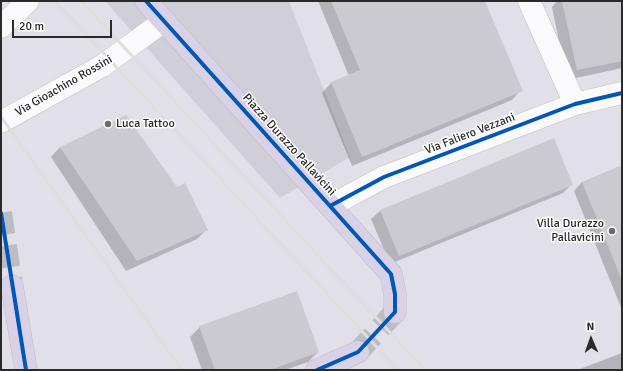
<!DOCTYPE html>
<style>
body{margin:0}
#map{position:relative;width:623px;height:371px;overflow:hidden;background:#e1e0e9;font-family:Signika,sans-serif}
canvas{display:block}
.frame{position:absolute;inset:0;border:2px solid #2a2a2a;pointer-events:none}
.north{position:absolute;left:571px;top:319px;width:40px;height:40px;-webkit-text-stroke:3px #fff;paint-order:stroke;rotate:358deg;font-size:11px;font-weight:700;line-height:16px;text-align:center;color:#2a2a2a}
.north::after{content:'';display:block;margin:auto;width:14px;height:18px;background:#2a2a2a;clip-path:polygon(50% 0,100% 100%,50% 72%,0 100%)}
.scale{position:absolute;left:12px;top:20px;width:100px;height:18px;box-sizing:border-box;border:2px solid #2a2a2a;border-top:0;padding-left:5px;font-size:12px;line-height:14px;white-space:nowrap;color:#2a2a2a;-webkit-text-stroke:3px #fff;paint-order:stroke}
</style>
<div id="map">
<canvas width="623" height="371"></canvas>
<div class="frame"></div>
<div class="north">N</div>
<div class="scale">20 m</div>
</div>
<script>
const ctx = document.querySelector('canvas').getContext('2d');
ctx.lineJoin = 'round';
function fillPath(path, color) {
  ctx.fillStyle = color;
  ctx.fill(path, 'evenodd');
}
function poly(rows) {
  const path = new Path2D();
  for (const r of rows) {
    path.moveTo(r[0], r[1]);
    for (let i = 2; i < r.length; i += 2) path.lineTo(r[i], r[i + 1]);
  }
  return path;
}
function trace(path, color, width, dash) {
  ctx.strokeStyle = color;
  ctx.lineWidth = width;
  ctx.lineCap = dash ? 'butt' : 'round';
  ctx.setLineDash(dash || []);
  ctx.stroke(path);
}
function drawText(font, color, halo, rows, align = 'center') {
  ctx.font = font + ' Signika,sans-serif';
  ctx.lineWidth = 3;
  ctx.setLineDash([]);
  ctx.textBaseline = 'middle';
  ctx.strokeStyle = halo;
  ctx.fillStyle = color;
  for (const [text, x, y, turn = 0] of rows) {
    ctx.save();
    ctx.translate(x, y);
    ctx.rotate((+turn || 0) * Math.PI / 180);
    ctx.textAlign = isNaN(turn) ? turn : align;
    if (halo) ctx.strokeText(text, 0, 0);
    ctx.fillText(text, 0, 0);
    ctx.restore();
  }
}
fillPath(poly([
 [105,1,289,1,350,157,280,198]
]), '#d0cfd8');
fillPath(poly([
 [318,1,484,1,521,90,512,100,352,166,322,93,331,83,349,76],
 [557,1,622,1,622,68,567,80,552,7],
 [553,140,572,184,563,193,390,264,371,219,380,211],
 [60,147,176,188,207,229,197,239,126,271,51,157],
 [622,166,622,310,574,191,582,182],
 [200,327,318,352,308,362,285,370,202,370,190,337],
 [622,353,622,370,577,370]
]), '#0003');
fillPath(poly([
 [331,1,485,1,523,91,362,157,331,82,360,70],
 [562,1,622,1,622,61,577,70],
 [126,115,177,187,185,183,208,230,137,261,60,147],
 [554,138,573,185,399,256,380,210],
 [622,165,622,278,621,278,582,182],
 [297,291,319,352,270,370,215,370,199,326]
]), '#cbcad0');
trace(poly([
 [1,213,12,286],
 [358,352,395,312]
]), '#bcbcc3', 22, [22, 11]);
const minor = poly([
 [529,1,575,104],
 [1,27,28,1],
 [1,122,102,66,164,21],
 [330,206,384,177,575,104,622,93]
]);
const major = poly([
 [146,1,391,274,395,294,395,312],
 [12,286,26,370],
 [317,370,358,352]
]);
trace(minor, '#bfbfc0', 23);
trace(major, '#bebdc0', 23);
trace(minor, '#fafafc', 22);
trace(major, '#d9d2e7', 22);
trace(poly([
 [55,1,398,370],
 [81,1,425,370],
 [1,117,182,370]
]), '#dededd', 3);
trace(poly([
 [146,1,391,274,395,294,395,312,358,352,317,370],
 [330,206,384,177,575,104,622,93],
 [1,213,26,370]
]), '#0057b8', 4);
for (const [x, y, r, color] of [
 [108,124,4,"#6a6a6d"],
 [612,231,4,"#6a6a6d"]
]) {
  const dot = new Path2D();
  dot.arc(x, y, r, 0, 2 * Math.PI);
  ctx.fillStyle = color;
  ctx.fill(dot);
  trace(dot, '#fff', 1.5);
}
drawText('12px', '#2a2a2a', '#fff', [
 ["Via Gioachino Rossini",64,86,-30],
 ["Via Faliero Vezzani",470,134,-21],
 ["Piazza Durazzo Pallavicini",289,145,48]
]);
drawText('12px', '#2a2a2a', '#fff', [
 ["Luca Tattoo",116,124],
 ["Villa Durazzo",604,224,"right"],
 ["Pallavicini",604,238,"right"]
], 'left');
</script>
